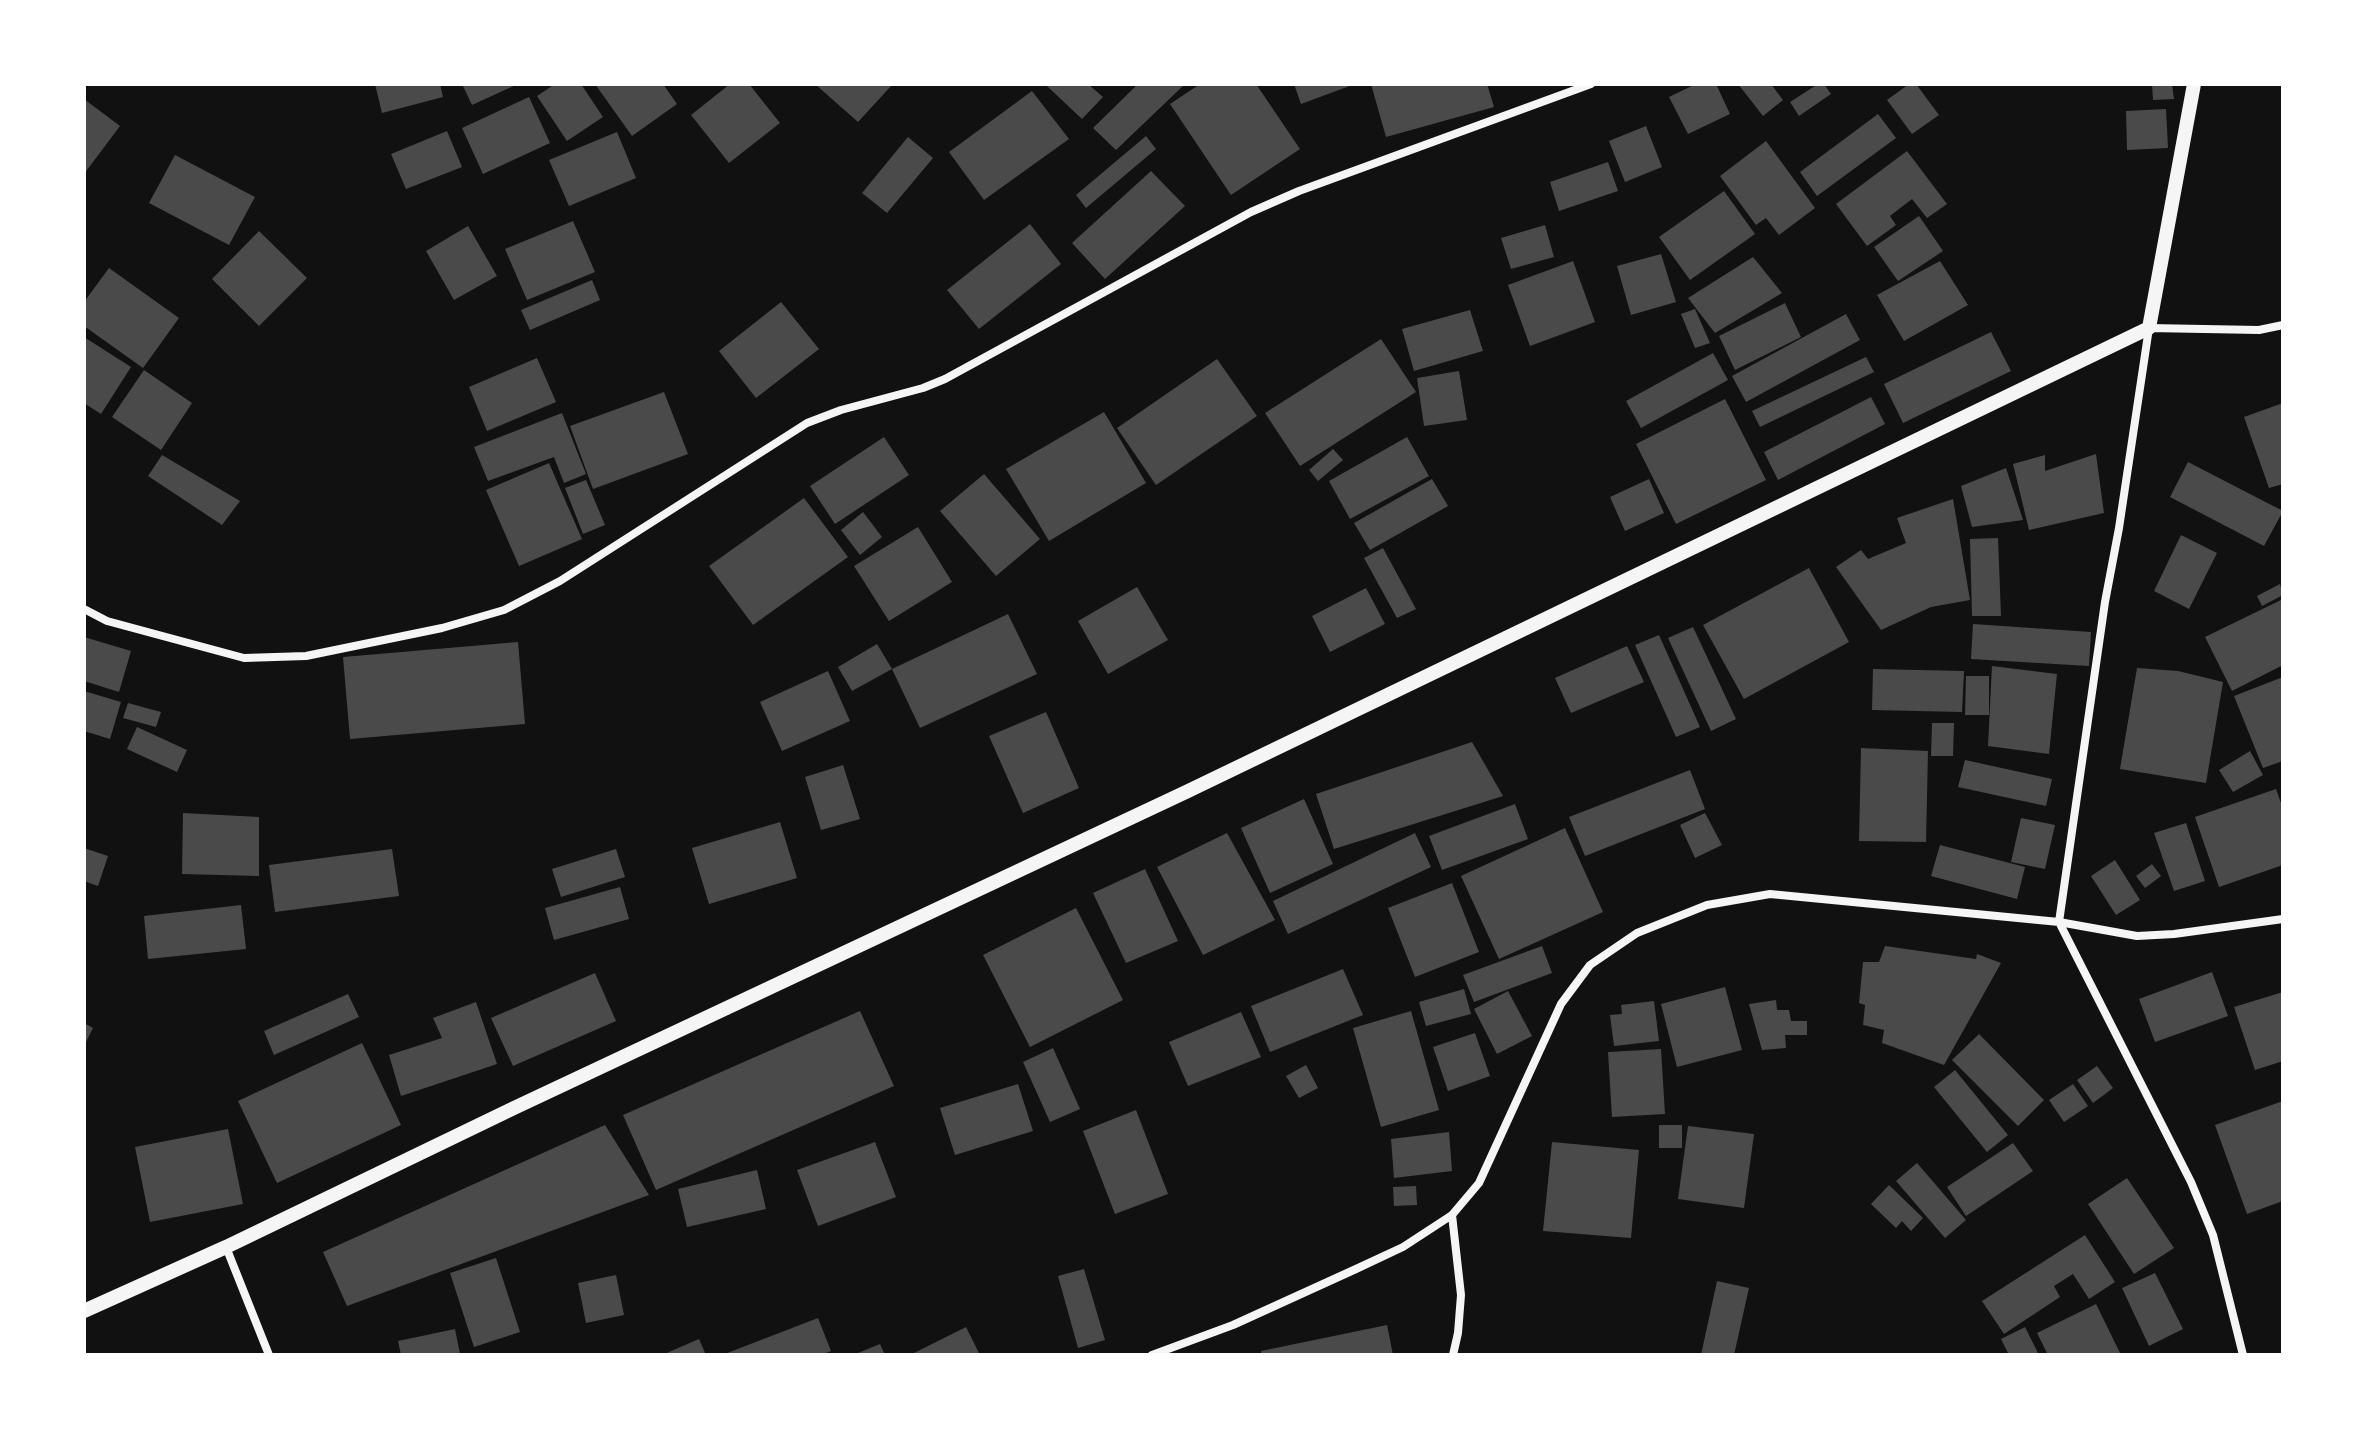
<!DOCTYPE html>
<style>
body{margin:0}
#map{position:relative;width:2367px;height:1439px;overflow:hidden;background:#111;font-family:Montserrat,sans-serif}
canvas{display:block}
.frame{position:absolute;inset:0;border:86px solid #fff;pointer-events:none}
</style>
<div id="map">
<canvas width="2367" height="1439"></canvas>
<div class="frame"></div>
</div>
<script>
const ctx = document.querySelector('canvas').getContext('2d');
ctx.lineJoin = 'round';
function fillPath(path, color) {
  ctx.fillStyle = color;
  ctx.fill(path, 'evenodd');
}
function poly(rows) {
  const path = new Path2D();
  for (const r of rows) {
    path.moveTo(r[0], r[1]);
    for (let i = 2; i < r.length; i += 2) path.lineTo(r[i], r[i + 1]);
  }
  return path;
}
function trace(path, color, width, dash) {
  ctx.strokeStyle = color;
  ctx.lineWidth = width;
  ctx.lineCap = dash ? 'butt' : 'round';
  ctx.setLineDash(dash || []);
  ctx.stroke(path);
}
fillPath(poly([
 [375,84,440,84,443,97,382,113],
 [462,84,518,84,472,105],
 [555,84,581,84,603,117,567,141,537,96],
 [595,84,663,84,677,104,632,136],
 [730,84,749,84,780,123,729,163,691,115],
 [815,84,890,84,892,85,858,122],
 [1049,84,1088,84,1103,97,1082,119,1047,86],
 [1138,84,1185,84,1116,150,1093,128],
 [1200,84,1256,84,1300,149,1231,195,1170,104],
 [1294,84,1355,84,1301,104],
 [1371,84,1487,84,1494,107,1386,137],
 [1696,84,1716,84,1730,114,1688,134,1669,97],
 [1738,84,1771,84,1783,100,1763,116],
 [1818,84,1824,84,1831,94,1799,116,1790,102],
 [1909,84,1916,84,1939,115,1912,134,1887,100],
 [2152,84,2172,84,2174,99,2153,100],
 [1032,91,1069,139,984,200,949,152],
 [529,97,550,143,483,174,462,128],
 [84,99,120,126,84,174],
 [2166,109,2168,148,2127,150,2126,111],
 [1878,114,1896,138,1817,196,1800,172],
 [1646,126,1662,167,1625,182,1609,141],
 [447,131,462,167,406,189,391,154],
 [617,132,636,178,569,206,549,160],
 [1146,136,1156,149,1086,208,1076,195],
 [908,137,933,158,887,213,862,193],
 [1766,141,1815,208,1779,235,1766,218,1756,225,1720,176],
 [1907,151,1947,204,1927,218,1912,199,1890,216,1896,225,1867,246,1836,204],
 [175,155,255,197,229,245,149,203],
 [1608,162,1618,191,1559,211,1550,182],
 [1151,171,1185,206,1105,279,1072,243],
 [1724,191,1755,234,1690,280,1659,237],
 [1919,216,1943,251,1898,281,1874,247],
 [573,221,595,272,527,300,505,249],
 [1030,224,1061,264,979,329,947,290],
 [1545,225,1554,257,1511,269,1501,238],
 [468,226,497,276,454,300,426,251],
 [259,231,307,278,259,326,212,279],
 [1661,254,1676,302,1631,315,1617,266],
 [1753,257,1782,293,1715,333,1688,298],
 [1573,261,1595,322,1530,346,1508,285],
 [1940,261,1968,305,1904,341,1877,295],
 [109,268,179,318,143,368,84,326,84,302],
 [592,280,600,300,530,330,521,310],
 [781,302,819,349,756,398,719,351],
 [1785,303,1801,337,1735,370,1719,336],
 [1695,309,1710,343,1695,348,1681,314],
 [1470,310,1483,351,1414,371,1402,329],
 [1846,314,1860,340,1746,402,1732,376],
 [1991,332,2011,371,1903,423,1884,384],
 [84,337,131,367,101,414,84,403],
 [1381,339,1416,392,1300,466,1265,413],
 [1713,353,1728,380,1641,428,1626,401],
 [1866,357,1874,372,1760,427,1752,411],
 [537,358,556,402,487,431,469,387],
 [1217,359,1257,416,1156,485,1117,428],
 [144,370,192,403,161,450,112,417],
 [1459,371,1467,420,1424,426,1417,378],
 [664,392,688,454,593,489,570,426],
 [1871,397,1885,424,1778,480,1764,452],
 [1725,399,1766,480,1676,524,1636,444],
 [2283,403,2283,484,2269,488,2244,417],
 [1104,412,1146,483,1049,541,1006,469],
 [562,413,586,474,564,483,554,457,488,481,474,447],
 [884,437,909,475,835,524,810,486],
 [1407,437,1429,476,1350,519,1329,481],
 [1333,449,1343,460,1318,481,1309,470],
 [2096,454,2104,513,2029,530,2013,464,2045,455,2045,471],
 [162,455,240,501,222,525,148,476],
 [2188,462,2283,511,2264,546,2170,497],
 [549,463,582,539,519,566,486,490],
 [2006,468,2023,520,1972,527,1961,486],
 [984,474,1040,539,996,576,940,511],
 [1432,479,1448,506,1370,550,1354,523],
 [1649,479,1664,513,1625,531,1610,497],
 [586,480,605,525,583,534,565,488],
 [804,498,848,557,753,625,709,566],
 [1953,499,1970,600,1931,607,1881,630,1836,567,1861,550,1868,559,1906,543,1897,518],
 [863,512,882,537,860,555,841,530],
 [918,527,952,582,889,621,854,566],
 [2181,535,2217,553,2189,609,2154,591],
 [1998,538,2001,616,1972,616,1970,539],
 [1383,548,1416,609,1397,618,1364,558],
 [1809,568,1849,642,1744,699,1703,625],
 [2280,584,2283,595,2262,606,2257,596],
 [1137,587,1168,640,1108,674,1078,621],
 [1366,588,1385,624,1330,652,1312,616],
 [2283,599,2283,665,2232,691,2205,637],
 [1008,614,1037,674,920,728,892,669],
 [1973,624,2091,632,2089,666,1971,659],
 [1693,627,1736,719,1711,731,1668,638],
 [1659,635,1700,727,1676,737,1635,645],
 [84,637,131,651,119,692,84,681],
 [518,642,525,724,350,739,343,657],
 [877,644,892,669,852,691,838,667],
 [1627,646,1644,682,1571,713,1555,678],
 [1992,666,2057,674,2049,754,1988,746],
 [2137,668,2178,671,2223,682,2206,783,2120,769],
 [1873,669,1964,671,1962,712,1872,710],
 [828,671,850,721,782,751,760,702],
 [1966,676,1989,676,1989,715,1965,715],
 [2283,677,2283,761,2263,768,2234,696],
 [84,691,121,702,110,739,84,731],
 [128,703,161,712,156,727,123,718],
 [1046,712,1079,788,1023,813,989,736],
 [1932,723,1954,723,1953,756,1931,756],
 [137,727,187,750,177,772,127,749],
 [1472,742,1503,796,1334,849,1316,794],
 [1861,748,1928,751,1926,842,1859,841],
 [2250,751,2263,775,2233,792,2219,770],
 [1965,760,2052,779,2046,806,1958,787],
 [843,765,860,819,821,830,805,777],
 [1690,770,1705,809,1585,856,1569,817],
 [2276,789,2283,809,2283,865,2219,887,2195,817],
 [1304,799,1333,864,1270,893,1241,828],
 [1515,804,1528,839,1442,870,1429,836],
 [183,813,259,817,259,876,182,874],
 [1705,813,1722,845,1695,858,1680,825],
 [2021,818,2055,825,2045,869,2011,862],
 [780,822,797,878,709,904,692,848],
 [2186,823,2205,881,2174,891,2154,833],
 [1565,828,1603,912,1499,959,1461,876],
 [1227,833,1275,920,1203,955,1157,867],
 [1415,833,1431,867,1288,934,1273,901],
 [1940,845,2025,867,2017,899,1931,876],
 [84,848,108,856,98,886,84,881],
 [392,849,399,896,275,912,269,865],
 [616,849,625,877,561,897,552,869],
 [2115,860,2140,900,2116,915,2091,876],
 [2152,864,2161,876,2145,888,2136,876],
 [1145,869,1178,941,1126,963,1093,893],
 [1452,883,1479,952,1415,977,1388,908],
 [620,887,629,919,554,940,545,908],
 [241,905,246,949,148,959,144,916],
 [1076,908,1123,1000,1030,1047,983,955],
 [1542,946,1552,973,1474,1002,1463,975],
 [1885,946,1976,959,1977,954,2001,963,1944,1065,1882,1043,1884,1030,1863,1025,1865,1005,1859,1003,1863,962,1879,962],
 [1343,969,1363,1015,1270,1052,1251,1006],
 [2212,972,2228,1016,2155,1042,2139,999],
 [595,973,616,1021,513,1066,491,1018],
 [1725,987,1742,1050,1677,1067,1661,1004],
 [1464,989,1471,1014,1426,1026,1419,1002],
 [1508,991,1532,1036,1497,1054,1474,1009],
 [2283,992,2283,1061,2255,1070,2234,1007],
 [348,994,359,1017,274,1055,264,1031],
 [1776,1000,1777,1010,1789,1010,1791,1021,1807,1021,1807,1035,1785,1035,1786,1048,1762,1050,1749,1004],
 [1654,1001,1659,1041,1614,1046,1610,1015,1622,1014,1621,1005],
 [476,1002,497,1064,401,1096,389,1055,442,1038,433,1018],
 [860,1011,894,1086,656,1190,623,1115],
 [1411,1011,1439,1110,1381,1127,1353,1028],
 [1241,1012,1261,1057,1188,1086,1169,1042],
 [84,1023,93,1028,84,1046],
 [1475,1033,1490,1076,1448,1091,1433,1047],
 [1979,1034,2044,1100,2018,1126,1952,1060],
 [362,1043,401,1125,277,1183,238,1101],
 [1053,1048,1080,1109,1050,1122,1023,1062],
 [1661,1049,1665,1114,1612,1117,1608,1052],
 [1306,1065,1318,1088,1299,1098,1286,1076],
 [2097,1066,2113,1088,2093,1103,2077,1080],
 [1955,1070,2008,1135,1987,1152,1934,1087],
 [1018,1084,1033,1131,955,1155,940,1108],
 [2073,1084,2088,1106,2064,1122,2049,1100],
 [2283,1101,2283,1201,2247,1214,2215,1125],
 [1136,1110,1168,1194,1115,1214,1083,1131],
 [605,1125,649,1195,347,1306,323,1252],
 [1659,1125,1682,1125,1682,1148,1659,1148],
 [1688,1126,1754,1134,1744,1208,1678,1199],
 [228,1129,243,1204,150,1222,135,1147],
 [1449,1132,1452,1171,1394,1178,1391,1139],
 [875,1142,896,1197,818,1226,797,1170],
 [1552,1142,1639,1150,1631,1238,1543,1231],
 [2013,1143,2033,1171,1966,1216,1947,1187],
 [1917,1163,1966,1220,1945,1238,1896,1181],
 [757,1170,766,1209,687,1227,678,1189],
 [2127,1178,2174,1248,2134,1274,2088,1204],
 [1889,1185,1923,1218,1911,1231,1902,1221,1896,1228,1871,1204],
 [1416,1186,1417,1205,1394,1206,1393,1187],
 [2085,1235,2115,1282,2089,1299,2073,1274,2054,1286,2060,1297,2004,1334,1982,1301],
 [496,1258,520,1332,474,1347,450,1273],
 [1084,1269,1105,1340,1078,1348,1058,1276],
 [2155,1273,2183,1329,2149,1346,2122,1288],
 [616,1275,624,1315,586,1323,578,1283],
 [1717,1281,1749,1288,1734,1355,1701,1355],
 [2096,1304,2121,1355,2048,1355,2037,1333],
 [818,1318,831,1351,821,1355,722,1355],
 [1387,1325,1393,1355,1261,1355,1261,1351],
 [966,1327,980,1355,910,1355],
 [2025,1327,2039,1355,2009,1355,2001,1339],
 [455,1329,460,1354,401,1355,398,1341],
 [699,1339,706,1355,662,1355],
 [880,1344,885,1355,853,1355]
]), '#4a4a4a');
trace(poly([
 [84,609,107,621,244,658,306,656,442,628,504,610,560,581,807,423,841,410,923,388,945,379,1251,212,1299,191,1591,84],
 [1452,1215,1461,1295,1458,1333,1453,1355],
 [226,1247,269,1355],
 [1152,1355,1233,1325,1356,1269,1403,1247,1452,1215,1479,1183,1561,1004,1590,965,1637,933,1707,905,1770,894,2059,922,2137,936,2174,934,2283,919],
 [2243,1355,2213,1235,2191,1182,2059,922,2105,602,2119,528,2149,328,2259,330,2283,325]
]), '#f5f5f5', 8);
trace(poly([
 [84,1311,226,1247,514,1108,1186,792,2149,328,2194,84]
]), '#f5f5f5', 14);
</script>
